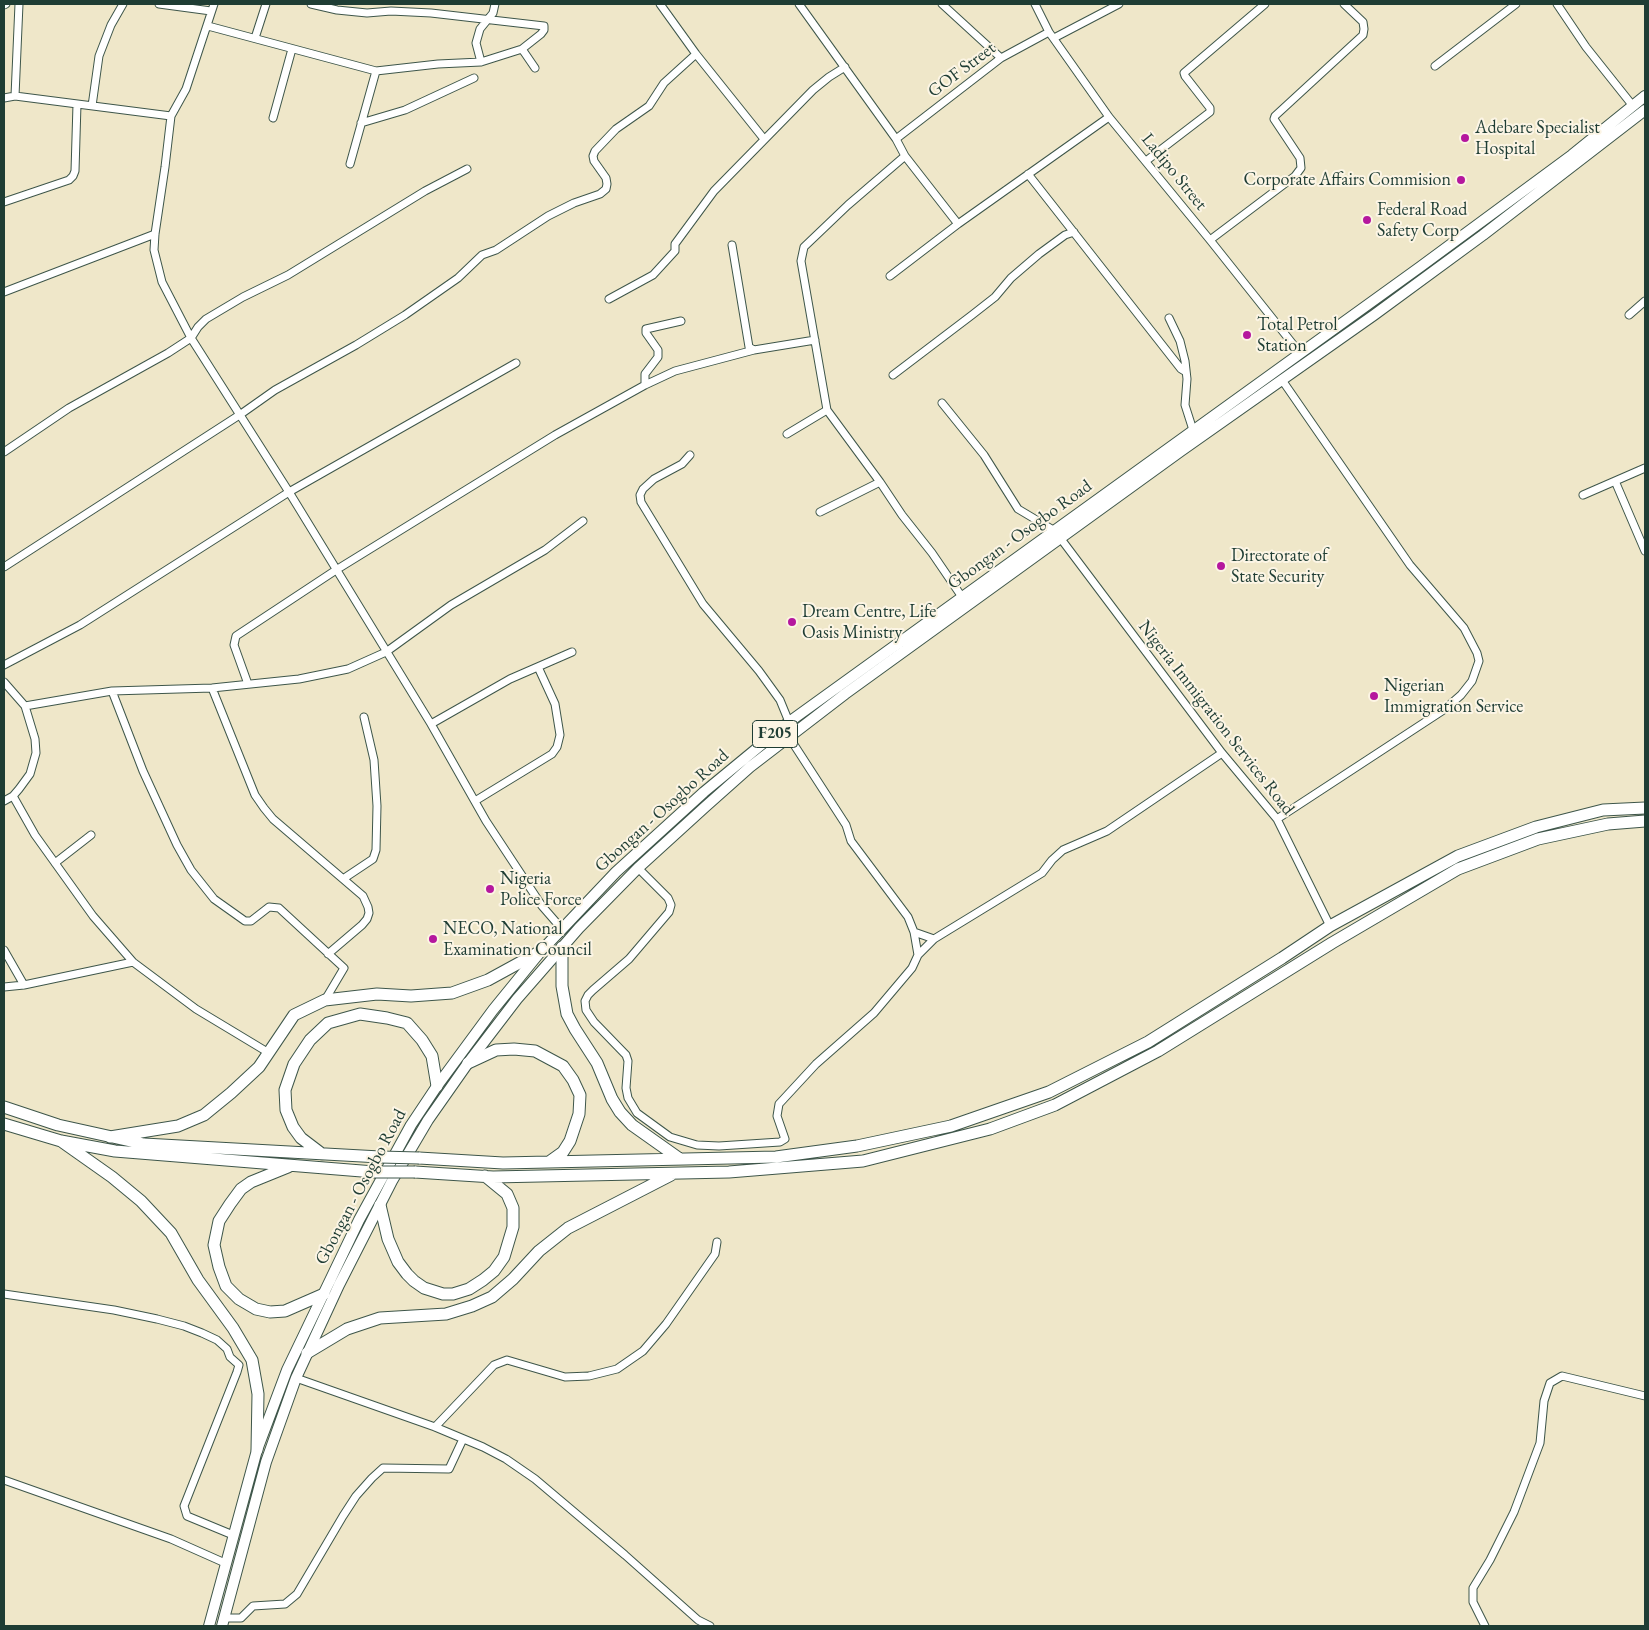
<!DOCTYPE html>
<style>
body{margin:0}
#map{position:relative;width:1649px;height:1630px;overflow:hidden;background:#efe7c9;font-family:"EB Garamond",serif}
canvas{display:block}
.frame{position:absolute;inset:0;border:5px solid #1f3d34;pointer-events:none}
</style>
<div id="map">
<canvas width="1649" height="1630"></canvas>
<div class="frame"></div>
</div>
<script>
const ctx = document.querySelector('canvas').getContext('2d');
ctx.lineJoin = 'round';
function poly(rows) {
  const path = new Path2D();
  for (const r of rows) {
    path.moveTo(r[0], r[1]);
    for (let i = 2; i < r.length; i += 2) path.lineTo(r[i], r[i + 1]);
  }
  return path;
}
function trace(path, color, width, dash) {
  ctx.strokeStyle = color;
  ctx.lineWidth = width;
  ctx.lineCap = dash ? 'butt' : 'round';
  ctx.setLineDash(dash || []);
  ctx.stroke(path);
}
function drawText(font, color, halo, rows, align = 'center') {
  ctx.font = font + ' "EB Garamond",serif';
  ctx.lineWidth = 4;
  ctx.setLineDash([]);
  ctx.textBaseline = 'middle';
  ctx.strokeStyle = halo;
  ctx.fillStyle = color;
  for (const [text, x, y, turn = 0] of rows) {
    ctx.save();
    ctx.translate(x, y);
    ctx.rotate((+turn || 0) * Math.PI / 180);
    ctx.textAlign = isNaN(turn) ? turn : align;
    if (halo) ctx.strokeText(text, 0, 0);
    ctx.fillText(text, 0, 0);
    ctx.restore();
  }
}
const minor = poly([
 [159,4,211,11],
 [214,4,186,89,171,116,165,167,155,234,154,250,162,282,191,338,289,492,431,724,486,821,542,906,562,929],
 [311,4,337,10,367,13,391,11,431,13,544,26,544,30,541,34,522,49],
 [660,4,696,54,764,139],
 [799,4,896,139,905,156,958,224],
 [942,4,1001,58],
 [1035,4,1049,32,1109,117,1210,240,1300,353],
 [1557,4,1586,47,1633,106],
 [4,5,6,4],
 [208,26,376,71,438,64,481,62,522,49,535,68],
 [255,38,266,4],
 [1054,38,1119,4],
 [481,62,476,43,480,29,493,13,495,4],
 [1435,66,1516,4],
 [15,96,19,4],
 [4,98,15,96,171,116],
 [92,106,99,56,111,25,123,4],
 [273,118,292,49],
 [361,123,405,110,474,78],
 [896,139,1001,58,1049,32],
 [905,156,848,205,804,247,801,261,827,410,880,482,902,515,932,553,962,597],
 [1146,161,1210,112,1210,108,1185,76,1184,73,1265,4],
 [350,164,376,71],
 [1028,174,1181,369,1186,372],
 [4,202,69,180,73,176,75,171,77,104],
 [1210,240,1295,176,1301,168,1300,158,1274,119,1275,116,1363,35,1364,29,1363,22,1344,4],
 [732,245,749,347,754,350,815,340],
 [890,276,958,224,1109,117],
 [4,292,155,234],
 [609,299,653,275,675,251,675,244,714,191,813,90,829,77,845,67],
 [1629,315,1645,301],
 [1169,318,1180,341,1185,361,1187,379,1185,405,1193,430],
 [893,375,972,315,995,297,1011,278,1039,254,1065,235,1074,232],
 [645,385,675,371,754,350],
 [942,403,984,455,1018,509,1055,531,1222,753,1277,819,1330,926],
 [787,434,827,410],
 [4,452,69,408,168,353,191,338,198,327,206,319,243,297,288,275,425,191,467,169],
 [690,455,682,464,654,479,643,489,640,495,641,502,703,604,759,671,780,700,789,722],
 [1615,481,1645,551],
 [1583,495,1645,468],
 [820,512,880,482],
 [4,567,241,414,275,390,356,345,405,315,458,278,482,255,496,250,548,216,574,203,600,194,606,189,607,184,606,178,594,161,593,156,595,151,616,129,649,106,664,83,696,54],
 [4,665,80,625,289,492,516,363],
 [4,682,25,706,35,739,36,753,30,774,19,789,13,796,4,801],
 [248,684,234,645,236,636,336,570,555,435,645,385,645,374,658,357,658,350,646,333,646,329,681,321],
 [212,688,255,795,264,808,273,819,363,896,368,907,369,913,367,919,362,925,328,954],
 [112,691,143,771,177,845,191,870,214,899,245,921,251,921,269,907,279,908,344,968,325,1000],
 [25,706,112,691,212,688,299,679,348,669,386,652,451,605,545,550,583,521],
 [431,724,510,679,572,652],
 [789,737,846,825,851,841,908,917,914,932,918,955],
 [13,796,35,835,93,916,133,962,196,1009,269,1053],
 [475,801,552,754,557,747,560,735,555,704,538,667],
 [1277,819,1445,709,1461,695,1472,681,1479,661,1477,653,1464,628,1410,565,1282,380],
 [55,863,91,835],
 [638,868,668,898,671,905,669,912,629,959,593,990,588,995,585,1001,586,1010,594,1022,626,1055,628,1061,626,1088,628,1098,637,1113,670,1137,697,1145,719,1146,780,1142,785,1139,777,1116,779,1104,816,1064,874,1013,912,968,918,955,934,939,1042,873,1052,860,1063,850,1107,831,1222,753],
 [343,879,373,859,376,850,377,806,374,760,364,717],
 [914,932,934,939],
 [4,950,24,985],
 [4,987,24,985,133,962],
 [4,1294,114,1310,157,1319,184,1326,202,1333,217,1340,227,1349,230,1357,239,1365,237,1372,184,1506,187,1516,233,1535],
 [296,1378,435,1427,483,1447,506,1459,535,1479,625,1555,698,1620,710,1626],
 [435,1427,494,1365,507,1360,565,1377,589,1376,617,1369,643,1351,666,1324,715,1254,717,1242],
 [4,1480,171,1539,225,1563],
 [224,1618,241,1618,253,1606,285,1604,297,1594,343,1516,356,1496,372,1478,383,1468,449,1469,463,1439],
 [1485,1626,1473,1602,1473,1588,1490,1560,1514,1512,1540,1443,1544,1401,1550,1383,1562,1376,1645,1396]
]);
const primary = poly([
 [209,1626,257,1450,287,1370,359,1220,411,1125,437,1086,493,1010,541,951,562,929,616,872,704,792,789,722,1420,267,1572,155,1645,96],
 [222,1626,266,1462,296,1378,339,1285,392,1181,428,1120,468,1063,517,999,579,928,638,868,705,807,750,767,845,694,1181,451,1374,315,1483,235,1645,110]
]);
const trunk = poly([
 [562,947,562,986,567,1014,575,1029,597,1063,612,1099,620,1112,632,1125,680,1159],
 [468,1063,496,1050,514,1049,535,1051,563,1066,573,1080,580,1095,579,1114,570,1141,563,1152,549,1162],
 [4,1107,58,1125,144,1144,380,1157],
 [4,1124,61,1141,115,1151,374,1172],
 [110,1137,178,1126,204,1115,231,1093,259,1067,294,1015,325,1000,377,994,411,996,452,993,488,980,541,951],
 [61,1141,112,1177,141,1201,171,1233,198,1280,233,1328,252,1360,258,1394,257,1450],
 [322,1154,301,1138,293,1127,286,1110,285,1090,294,1064,310,1040,328,1023,360,1014,387,1018,407,1023,422,1040,432,1056,437,1086],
 [419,1158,503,1163,776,1157,857,1146,951,1126,1049,1092,1148,1042,1282,958,1330,926,1458,856,1536,827,1603,810,1645,808],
 [288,1167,251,1182,241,1189,230,1204,219,1221,214,1245,219,1267,226,1286,239,1299,256,1309,270,1312,285,1311,324,1294],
 [415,1172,493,1177,729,1172,863,1161,990,1129,1055,1105,1158,1051,1332,943,1458,869,1538,839,1608,824,1645,821],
 [380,1205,388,1239,398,1262,407,1274,414,1281,424,1288,443,1294,453,1294,469,1289,483,1280,494,1271,504,1257,513,1227,513,1208,507,1194,485,1176],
 [307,1353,347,1329,380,1318,446,1314,472,1306,492,1297,513,1279,539,1251,568,1228,671,1175]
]);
trace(minor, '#3e564a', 9);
trace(primary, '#3e564a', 12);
trace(trunk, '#3e564a', 13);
trace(minor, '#fff', 7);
trace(primary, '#fff', 10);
trace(trunk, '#fff', 11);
const trunkBridge = poly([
 [380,1157,419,1158],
 [374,1172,415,1172]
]);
trace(trunkBridge, '#3e564a', 13, []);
trace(trunkBridge, '#fff', 11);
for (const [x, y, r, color] of [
 [1465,138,5,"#b5179e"],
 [1461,180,5,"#b5179e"],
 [1367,220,5,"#b5179e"],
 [1247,335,5,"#b5179e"],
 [1221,566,5,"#b5179e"],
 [792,622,5,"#b5179e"],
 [1374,696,5,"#b5179e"],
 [490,889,5,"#b5179e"],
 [433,939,5,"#b5179e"]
]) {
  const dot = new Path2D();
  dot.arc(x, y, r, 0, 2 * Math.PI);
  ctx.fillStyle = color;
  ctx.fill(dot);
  trace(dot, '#fcf5e5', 2);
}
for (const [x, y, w] of [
 [775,734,45]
]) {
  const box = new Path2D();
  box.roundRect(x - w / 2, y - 13.5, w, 27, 4);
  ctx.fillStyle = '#fcf5e5';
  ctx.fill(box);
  trace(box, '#1f3d34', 1);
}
drawText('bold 16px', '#1f3d34', null, [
 ["F205",775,734]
]);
drawText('18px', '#1f3d34', '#fcf5e5', [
 ["GOF Street",962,70,-37],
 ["Ladipo Street",1174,172,51],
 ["Gbongan - Osogbo Road",1020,535,-36],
 ["Nigeria Immigration Services Road",1216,718,52],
 ["Gbongan - Osogbo Road",662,811,-42],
 ["Gbongan - Osogbo Road",361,1187,-62]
]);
drawText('18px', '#1f3d34', '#fcf5e5', [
 ["Adebare Specialist",1475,128],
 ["Hospital",1475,149],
 ["Corporate Affairs Commision",1451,180,"right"],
 ["Federal Road",1377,210],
 ["Safety Corp",1377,231],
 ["Total Petrol",1257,325],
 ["Station",1257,346],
 ["Directorate of",1231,556],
 ["State Security",1231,577],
 ["Dream Centre, Life",802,612],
 ["Oasis Ministry",802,633],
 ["Nigerian",1384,686],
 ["Immigration Service",1384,707],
 ["Nigeria",500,879],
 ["Police Force",500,900],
 ["NECO, National",443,929],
 ["Examination Council",443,950]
], 'left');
</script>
